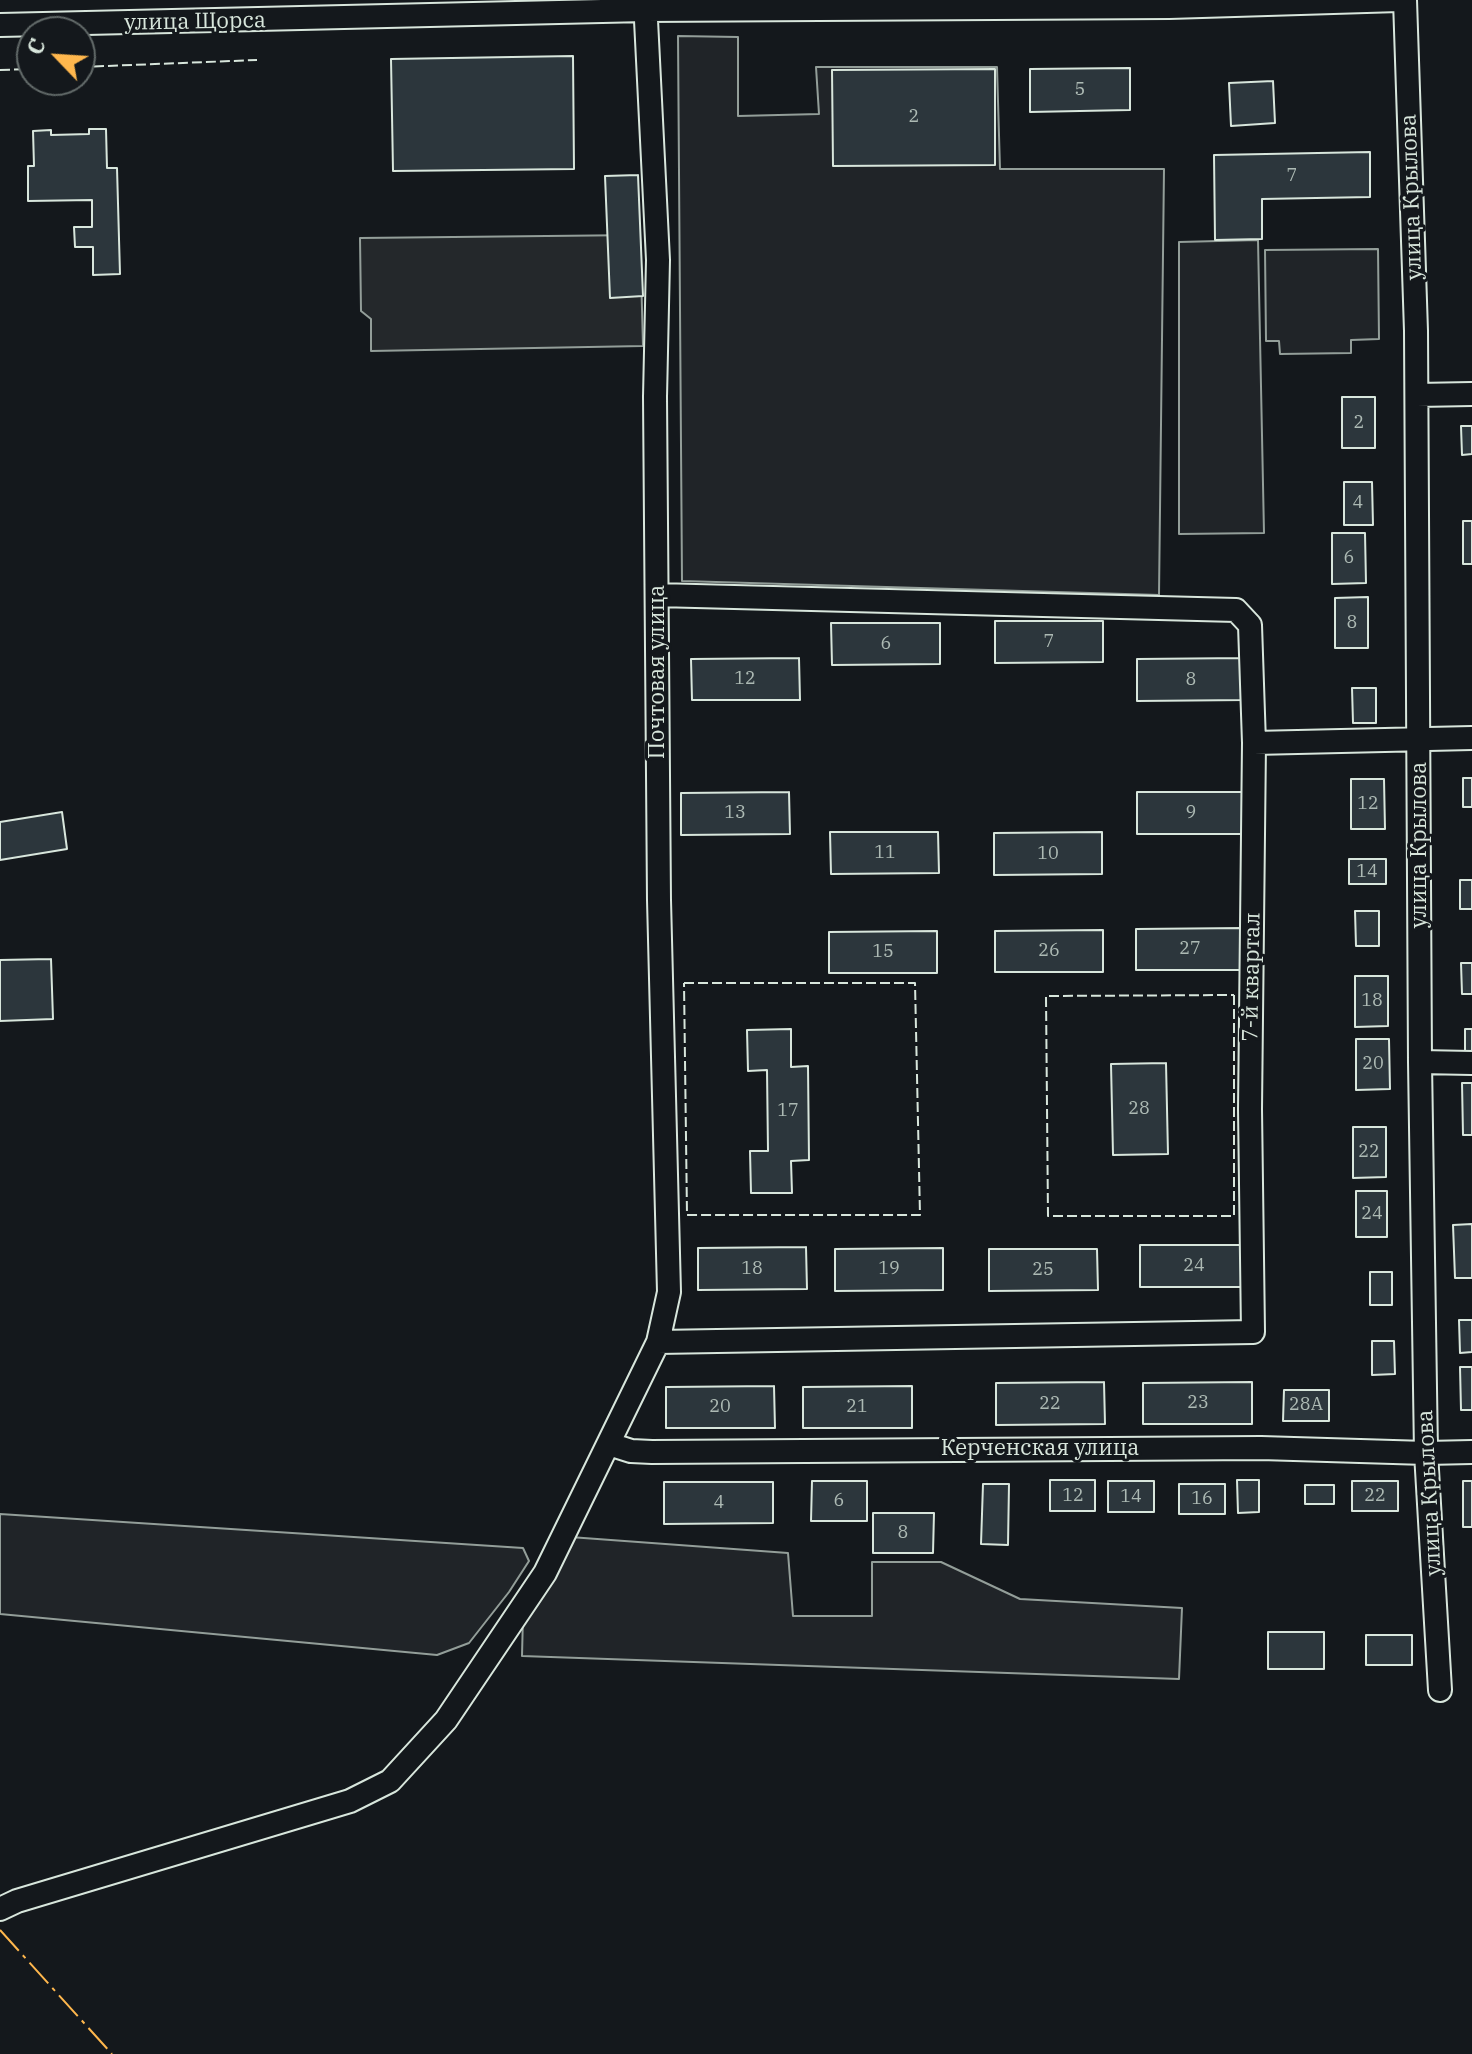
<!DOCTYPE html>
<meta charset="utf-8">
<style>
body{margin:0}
#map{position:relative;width:1472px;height:2054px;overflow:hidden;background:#14181c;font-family:"IBM Plex Serif",serif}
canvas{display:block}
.north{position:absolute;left:16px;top:16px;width:80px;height:80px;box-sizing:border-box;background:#14181c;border:2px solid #626a69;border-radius:50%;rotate:295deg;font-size:22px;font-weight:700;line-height:32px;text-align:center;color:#d8e6dc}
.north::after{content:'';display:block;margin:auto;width:28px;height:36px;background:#ffb74d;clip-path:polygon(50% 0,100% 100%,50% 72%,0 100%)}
</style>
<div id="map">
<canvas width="1472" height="2054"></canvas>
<div class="north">С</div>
</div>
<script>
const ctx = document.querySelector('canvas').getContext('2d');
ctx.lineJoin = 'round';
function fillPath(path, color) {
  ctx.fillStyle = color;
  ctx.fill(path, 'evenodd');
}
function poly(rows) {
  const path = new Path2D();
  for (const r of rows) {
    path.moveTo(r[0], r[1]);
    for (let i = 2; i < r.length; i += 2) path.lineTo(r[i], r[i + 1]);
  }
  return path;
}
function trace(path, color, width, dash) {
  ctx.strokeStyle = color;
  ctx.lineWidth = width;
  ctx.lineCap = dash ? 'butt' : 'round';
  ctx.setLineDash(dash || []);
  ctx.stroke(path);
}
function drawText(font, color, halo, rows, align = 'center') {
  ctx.font = font + ' "IBM Plex Serif",serif';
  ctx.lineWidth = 6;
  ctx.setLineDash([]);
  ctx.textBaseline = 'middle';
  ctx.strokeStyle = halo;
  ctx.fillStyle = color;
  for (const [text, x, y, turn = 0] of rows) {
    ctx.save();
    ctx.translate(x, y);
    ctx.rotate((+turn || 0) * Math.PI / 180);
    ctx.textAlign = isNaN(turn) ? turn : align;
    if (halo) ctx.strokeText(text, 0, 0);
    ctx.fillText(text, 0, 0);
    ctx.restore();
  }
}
const green = poly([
 [678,36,738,37,738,116,819,114,816,67,997,67,1000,169,1164,169,1159,595,682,581,678,36],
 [1258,240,1264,533,1179,534,1179,242,1258,240],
 [1378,249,1379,339,1351,340,1351,353,1280,354,1279,341,1266,341,1265,250,1378,249],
 [0,1514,523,1548,529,1561,509,1592,469,1643,437,1655,0,1614,0,1514],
 [570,1537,788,1553,793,1616,872,1616,872,1562,941,1562,1020,1599,1182,1608,1179,1679,522,1656,523,1615,570,1537]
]);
fillPath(green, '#202428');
trace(green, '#939e99', 2);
const parking = poly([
 [640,235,643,346,371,351,371,319,361,311,360,238,640,235]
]);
fillPath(parking, '#24282b');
trace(parking, '#939e99', 2);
const building = poly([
 [573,56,574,169,393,171,391,59,573,56],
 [1130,68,1130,110,1030,112,1030,69,1130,68],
 [995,69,995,165,833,166,832,70,995,69],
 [1273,81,1275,123,1231,126,1229,83,1273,81],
 [89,129,106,129,107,168,117,168,120,274,93,275,93,247,75,247,74,227,92,227,92,200,28,201,28,166,34,166,33,131,51,130,51,135,89,134,89,129],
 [1370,152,1370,197,1262,199,1262,239,1215,240,1214,155,1370,152],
 [638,175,643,296,610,298,605,176,638,175],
 [1342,397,1375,397,1375,448,1342,448,1342,397],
 [1461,426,1472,426,1472,454,1462,455,1461,426],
 [1344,482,1372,482,1373,525,1344,525,1344,482],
 [1463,521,1472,521,1472,564,1463,564,1463,521],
 [1332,533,1365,533,1366,583,1332,584,1332,533],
 [1368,597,1368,648,1335,648,1335,598,1368,597],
 [995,621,1103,621,1103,662,995,663,995,621],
 [831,623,940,623,940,664,832,665,831,623],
 [799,658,800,700,692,700,691,659,799,658],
 [1245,658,1246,700,1137,701,1137,659,1245,658],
 [1352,688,1376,688,1376,723,1353,723,1352,688],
 [1463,778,1472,778,1472,807,1463,807,1463,778],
 [1351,779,1384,779,1385,829,1351,829,1351,779],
 [789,792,790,834,681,835,681,793,789,792],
 [1137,792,1245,792,1245,834,1137,834,1137,792],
 [62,812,67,849,0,860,0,822,62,812],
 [830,832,938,832,939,873,831,874,830,832],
 [1102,832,1102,874,994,875,994,833,1102,832],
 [1349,859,1386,859,1386,884,1349,884,1349,859],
 [1460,880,1472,880,1472,909,1460,909,1460,880],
 [1355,911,1379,911,1379,946,1356,946,1355,911],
 [1244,928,1244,970,1136,970,1136,929,1244,928],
 [1103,930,1103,972,995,972,995,931,1103,930],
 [937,931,937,973,829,973,829,932,937,931],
 [51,959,53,1019,0,1021,0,960,51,959],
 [1461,963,1472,963,1472,994,1462,994,1461,963],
 [1355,976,1388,976,1388,1026,1355,1027,1355,976],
 [791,1029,791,1067,808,1066,809,1160,791,1161,792,1193,751,1193,750,1151,768,1151,767,1070,748,1071,747,1030,791,1029],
 [1465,1029,1472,1029,1472,1058,1465,1058,1465,1029],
 [1356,1039,1389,1039,1390,1089,1356,1090,1356,1039],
 [1166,1063,1168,1154,1113,1155,1111,1064,1166,1063],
 [1462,1083,1472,1083,1472,1135,1463,1135,1462,1083],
 [1353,1127,1386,1127,1386,1177,1353,1178,1353,1127],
 [1356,1191,1387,1191,1387,1237,1356,1237,1356,1191],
 [1472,1224,1472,1278,1455,1278,1453,1225,1472,1224],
 [1140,1245,1248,1245,1248,1287,1140,1287,1140,1245],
 [806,1247,807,1289,698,1290,698,1248,806,1247],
 [943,1248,943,1290,835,1291,835,1249,943,1248],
 [989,1249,1097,1249,1098,1290,989,1291,989,1249],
 [1370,1272,1392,1272,1392,1305,1370,1305,1370,1272],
 [1459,1320,1472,1320,1472,1352,1460,1353,1459,1320],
 [1372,1341,1394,1341,1395,1374,1372,1375,1372,1341],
 [1460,1367,1472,1367,1472,1410,1461,1410,1460,1367],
 [1104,1382,1105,1424,996,1425,996,1383,1104,1382],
 [1252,1382,1252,1424,1143,1424,1143,1383,1252,1382],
 [774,1386,775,1428,666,1428,666,1387,774,1386],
 [912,1386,912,1428,803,1428,803,1387,912,1386],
 [1284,1390,1329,1390,1329,1421,1283,1421,1284,1390],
 [1050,1480,1095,1480,1095,1511,1050,1511,1050,1480],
 [1237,1480,1259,1480,1259,1512,1238,1513,1237,1480],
 [812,1481,867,1481,867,1521,811,1521,812,1481],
 [1108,1481,1154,1481,1154,1512,1108,1512,1108,1481],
 [1352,1481,1398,1481,1398,1511,1352,1511,1352,1481],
 [1463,1481,1472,1481,1472,1527,1463,1527,1463,1481],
 [664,1482,773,1482,773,1523,664,1524,664,1482],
 [983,1484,1009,1484,1008,1545,981,1544,983,1484],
 [1179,1484,1225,1484,1225,1514,1179,1514,1179,1484],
 [1305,1485,1334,1485,1334,1504,1305,1504,1305,1485],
 [873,1513,934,1513,933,1553,873,1553,873,1513],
 [1268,1632,1324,1632,1324,1669,1268,1669,1268,1632],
 [1366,1635,1412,1635,1412,1665,1366,1665,1366,1635]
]);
fillPath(building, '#2c363c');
trace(building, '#d8e6dc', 2);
const minor = poly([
 [1405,0,1416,331,1420,1062,1426,1453,1440,1690],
 [0,25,645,10,1169,7,1399,0],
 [1417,395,1472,394],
 [657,595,1236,610,1250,625,1254,743,1250,1109,1253,1332,658,1342],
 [1254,743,1472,738],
 [1420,1062,1472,1063],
 [609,1444,631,1451,652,1452,1261,1448,1426,1453,1472,1452],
 [0,1909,17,1901,350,1801,390,1781,446,1720,545,1573,658,1342,669,1292,659,900,655,397,658,260,645,0]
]);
trace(minor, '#d8e6dc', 26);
trace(minor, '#14181c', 22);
trace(poly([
 [80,67,257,60],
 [0,70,32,69],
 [684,983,915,983,920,1215,687,1215,684,983],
 [1234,995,1234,1216,1048,1216,1046,996,1234,995]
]), '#d8e6dc', 2, [10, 4]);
trace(poly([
 [0,1930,112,2054]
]), '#ffb74d', 2, [28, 6, 4, 6]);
drawText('18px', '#adbab4', null, [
 ["5",1080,90],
 ["2",914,117],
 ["7",1292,176],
 ["2",1359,423],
 ["4",1358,503],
 ["6",1349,558],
 ["8",1352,623],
 ["7",1049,642],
 ["6",886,644],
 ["12",745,679],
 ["8",1191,680],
 ["12",1368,804],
 ["13",735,813],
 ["9",1191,813],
 ["11",885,853],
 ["10",1048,854],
 ["14",1367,872],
 ["27",1190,949],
 ["26",1049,951],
 ["15",883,952],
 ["18",1372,1001],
 ["20",1373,1064],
 ["28",1139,1109],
 ["17",788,1111],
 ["22",1369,1152],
 ["24",1372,1214],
 ["24",1194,1266],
 ["18",752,1269],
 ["19",889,1269],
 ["25",1043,1270],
 ["23",1198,1403],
 ["22",1050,1404],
 ["28А",1306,1405],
 ["20",720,1407],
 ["21",857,1407],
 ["12",1073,1496],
 ["22",1375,1496],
 ["14",1131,1497],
 ["16",1202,1499],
 ["6",839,1501],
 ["4",719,1503],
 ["8",903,1533]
]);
drawText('22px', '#d8e6dc', '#14181c', [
 ["улица Щорса",195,22,-1],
 ["улица Крылова",1412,197,-92],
 ["Почтовая улица",658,672,-90],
 ["улица Крылова",1420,845,-90],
 ["7-й квартал",1252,977,-89],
 ["Керченская улица",1040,1449],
 ["улица Крылова",1430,1493,-93]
]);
</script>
